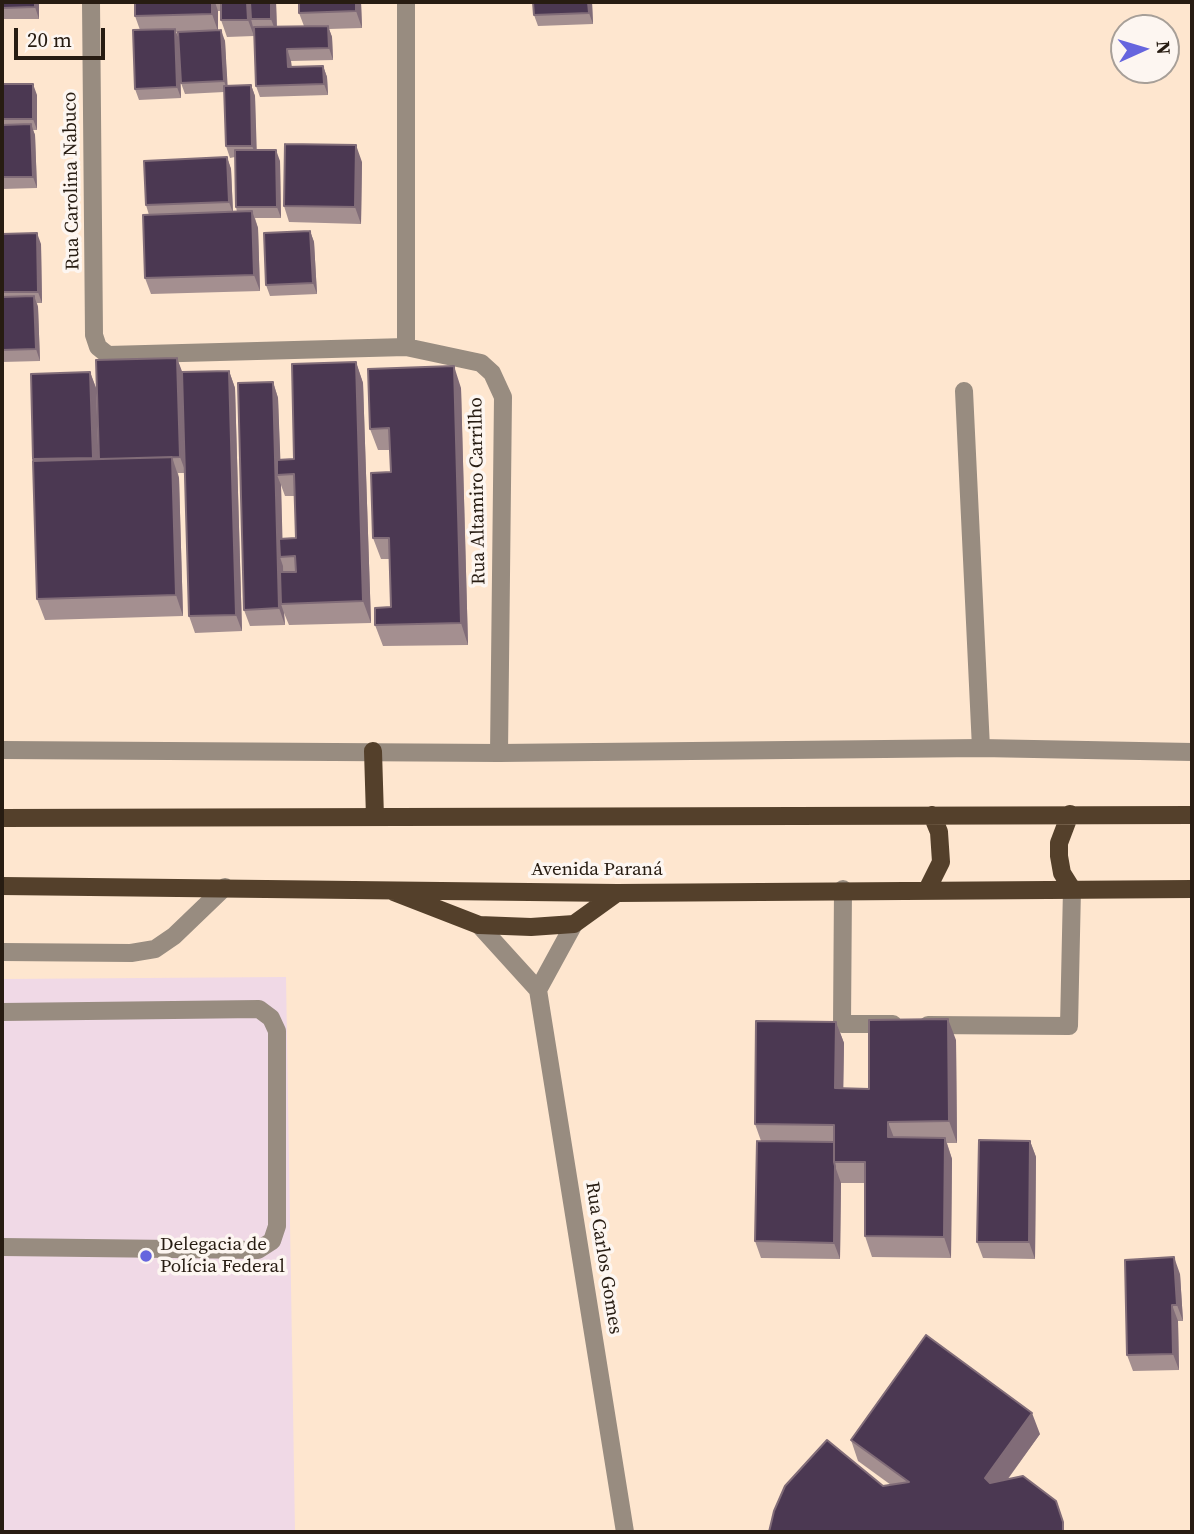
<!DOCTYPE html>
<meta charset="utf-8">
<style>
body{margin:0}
#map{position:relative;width:1194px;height:1534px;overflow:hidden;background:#fee6cf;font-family:"Source Serif 4",serif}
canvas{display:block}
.frame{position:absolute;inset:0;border:4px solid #271c12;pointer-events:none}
.north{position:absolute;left:1110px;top:14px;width:70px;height:70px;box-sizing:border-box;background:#fdf6f1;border:2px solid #a79f98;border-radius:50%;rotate:86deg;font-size:19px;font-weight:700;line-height:28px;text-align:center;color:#271c12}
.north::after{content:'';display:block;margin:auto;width:24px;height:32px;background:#6665de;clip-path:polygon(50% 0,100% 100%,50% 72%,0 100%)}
.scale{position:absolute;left:14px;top:28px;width:91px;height:32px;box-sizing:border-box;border:4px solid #271c12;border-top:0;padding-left:9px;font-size:21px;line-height:24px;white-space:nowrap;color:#271c12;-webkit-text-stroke:5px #fdf6f1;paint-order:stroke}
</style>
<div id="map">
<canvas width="1194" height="1534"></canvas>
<div class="frame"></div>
<div class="north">N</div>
<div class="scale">20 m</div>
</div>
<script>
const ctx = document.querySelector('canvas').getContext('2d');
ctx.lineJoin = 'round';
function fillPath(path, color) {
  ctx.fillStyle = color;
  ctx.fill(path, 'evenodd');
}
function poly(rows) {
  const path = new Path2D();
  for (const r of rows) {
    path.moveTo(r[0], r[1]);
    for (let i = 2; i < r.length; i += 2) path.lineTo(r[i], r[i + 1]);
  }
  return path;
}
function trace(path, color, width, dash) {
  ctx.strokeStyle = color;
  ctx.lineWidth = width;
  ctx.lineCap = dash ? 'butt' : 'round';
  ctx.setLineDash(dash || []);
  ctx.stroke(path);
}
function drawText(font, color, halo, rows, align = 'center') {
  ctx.font = font + ' "Source Serif 4",serif';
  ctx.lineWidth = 7;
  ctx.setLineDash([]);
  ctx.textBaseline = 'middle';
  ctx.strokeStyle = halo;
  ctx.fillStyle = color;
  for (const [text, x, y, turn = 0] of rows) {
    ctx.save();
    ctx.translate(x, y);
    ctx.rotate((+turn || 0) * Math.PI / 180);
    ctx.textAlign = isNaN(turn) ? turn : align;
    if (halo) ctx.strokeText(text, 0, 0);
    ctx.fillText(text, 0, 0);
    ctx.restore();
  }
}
fillPath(poly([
 [286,977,295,1532,2,1532,2,979]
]), '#f0d9e6');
trace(poly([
 [964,391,981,748],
 [843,889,842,1024,893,1024],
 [2,1012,259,1009,271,1018,277,1031,277,1226,272,1241,258,1250,2,1247],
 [928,1025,1069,1026,1072,889]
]), '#988c80', 18);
trace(poly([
 [91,2,94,335,98,347,108,355,406,347],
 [406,2,406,347,481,363,492,373,503,397,499,753],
 [479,925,538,990,625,1532],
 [2,952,131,953,155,949,174,936,225,887],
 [538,990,574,924]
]), '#988c80', 18);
trace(poly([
 [2,750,499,753,981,748,1192,752]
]), '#988c80', 18);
trace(poly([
 [373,751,375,817],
 [1070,814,1059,843,1059,856,1062,873,1072,889],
 [2,818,1192,815],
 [2,886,617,893,1192,889],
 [927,890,941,862,939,832,932,815],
 [394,892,479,925,531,927,574,924,617,893]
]), '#54402b', 18);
fillPath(poly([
 [2,2,39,2,39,19,2,19],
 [135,2,276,2,277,27,304,26,299,13,361,2,362,28,329,29,332,37,333,60,291,61,292,67,323,66,327,77,328,95,260,97,256,86,254,29,253,27,254,36,227,37,221,20,221,11,218,11,218,30,225,41,227,85,251,85,255,96,256,150,280,161,281,218,255,218,258,228,260,291,151,294,145,278,149,215,146,205,227,157,231,169,233,212,237,212,236,207,235,157,230,158,226,146,224,92,185,94,181,83,199,31,176,32,179,40,181,98,139,100,135,89,140,30,135,16],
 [533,2,592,2,593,24,538,26,534,15],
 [2,84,37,95,37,130,33,130,35,135,37,188,2,189],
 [362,162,361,224,289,222,284,206],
 [310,231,314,242,317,294,270,296,266,285],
 [2,234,41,244,42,303,37,303,38,307,40,361,2,362],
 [177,358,182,373,229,371,235,388,242,631,195,633,189,616,185,473,178,473,179,478,183,616,45,620,37,599,31,374,90,372,96,388,98,459,99,459],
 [356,362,363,383,371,623,289,625,284,613,285,625,250,626,244,610,273,382,278,398,280,459,294,459],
 [281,485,285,496,295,496,296,538,282,539],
 [461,388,468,645,383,646,375,625,391,607,390,559,381,559,373,538,391,472,390,450,378,450,370,429],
 [836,1022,844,1043,843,1088,869,1089,956,1040,957,1143,947,1143,952,1159,951,1258,872,1257,865,1236,865,1183,841,1183,840,1259,761,1258,755,1241,761,1141,755,1124],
 [1030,1141,1036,1157,1035,1259,983,1258,977,1242],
 [1180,1274,1183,1321,1178,1321,1179,1370,1133,1371,1127,1355],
 [1040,1434,1008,1479,1056,1501,883,1486,891,1485,858,1461,851,1440]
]), '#a48f90');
fillPath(poly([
 [35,2,39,2,39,19,35,7],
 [212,2,215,2,218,11,218,31,212,14],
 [247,2,253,2,251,19,253,27,254,36,248,20],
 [271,2,276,2,277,35,271,19],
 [356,2,361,2,362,28,356,11],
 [588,2,592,2,593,24,589,13],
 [328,26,332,37,333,60,329,48],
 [175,29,179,40,181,98,177,87],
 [221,30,225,41,228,92,224,81],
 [287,49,291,61,292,78,288,67],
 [323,66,327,77,328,95,324,84],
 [33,84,37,95,37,130,33,119],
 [251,85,255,96,257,157,252,146],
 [31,124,35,135,37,188,33,177],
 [356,145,362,162,361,224,355,207],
 [276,150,280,161,281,218,277,207],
 [227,157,231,169,233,213,229,202],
 [252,211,258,228,260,291,254,275],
 [310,231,314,242,317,294,313,283],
 [37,233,41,244,42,303,38,292],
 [34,296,38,307,40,361,36,349],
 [177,358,183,374,186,473,180,457],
 [356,362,363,383,371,623,363,601],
 [454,366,461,388,468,645,461,623],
 [229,371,235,388,242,631,236,615],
 [90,372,96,388,99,474,93,458],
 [273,382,278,398,281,475,277,475,281,485,283,557,280,557,283,566,284,604,281,604,284,613,285,625,279,608],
 [172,457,179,478,183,616,176,595],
 [948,1019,956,1040,957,1143,949,1121],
 [836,1022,844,1043,843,1109,835,1088],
 [888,1122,896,1143,888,1137],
 [945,1138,952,1159,951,1258,944,1237],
 [1030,1141,1036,1157,1035,1259,1029,1242],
 [835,1166,841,1183,840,1259,834,1243],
 [1174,1257,1180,1274,1183,1321,1177,1305],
 [1172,1305,1178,1321,1179,1370,1173,1354],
 [1032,1413,1040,1434,993,1499,985,1478]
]), '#816c78');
const building = poly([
 [2,2,35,2,35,7,2,8,2,2],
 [135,2,212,2,212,14,135,16,135,2],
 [221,2,247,2,248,20,221,20,221,2],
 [250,2,271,2,271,19,251,19,250,2],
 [299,2,356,2,356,11,299,13,299,2],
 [533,2,588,2,589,13,534,15,533,2],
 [328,26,329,48,287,49,288,67,323,66,324,84,256,86,254,27,328,26],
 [175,29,177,87,135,89,133,30,175,29],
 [221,30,224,81,181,83,178,32,221,30],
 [2,84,33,84,33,119,2,119,2,84],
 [251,85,252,146,226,146,224,86,251,85],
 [31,124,33,177,2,177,2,125,31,124],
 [285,144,356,145,355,207,284,206,285,144],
 [235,150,276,150,277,207,236,207,235,150],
 [227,157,229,202,146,205,144,161,227,157],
 [252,211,254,275,145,278,143,215,252,211],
 [310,231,313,283,266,285,264,233,310,231],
 [37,233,38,292,2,292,2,234,37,233],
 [34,296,36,349,2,350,2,297,34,296],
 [177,358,180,457,99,459,96,360,177,358],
 [356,362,363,601,281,604,280,572,296,572,295,556,280,557,279,539,296,538,294,474,277,475,277,460,294,459,292,364,356,362],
 [454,366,461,623,375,625,375,608,391,607,389,538,373,538,371,473,391,472,389,428,370,429,368,369,454,366],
 [229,371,236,615,189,616,182,372,229,371],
 [90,372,93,458,33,459,31,374,90,372],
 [273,382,279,608,244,610,238,383,273,382],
 [172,457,176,595,37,599,33,461,172,457],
 [948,1019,949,1121,888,1122,888,1137,945,1138,944,1237,865,1236,865,1162,834,1162,834,1125,755,1124,756,1021,836,1022,835,1088,869,1089,869,1020,948,1019],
 [979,1140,1030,1141,1029,1242,977,1242,979,1140],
 [757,1141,834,1142,834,1162,835,1166,834,1243,755,1241,757,1141],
 [1174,1257,1177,1305,1172,1305,1173,1354,1127,1355,1125,1260,1174,1257],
 [926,1335,1032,1413,985,1478,990,1483,1023,1476,1056,1501,1063,1522,1063,1532,769,1532,774,1511,785,1486,827,1440,883,1486,909,1482,851,1440,926,1335]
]);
fillPath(building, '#4b3852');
trace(building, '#816c78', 2);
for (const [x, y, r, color] of [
 [146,1256,7,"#6665de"]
]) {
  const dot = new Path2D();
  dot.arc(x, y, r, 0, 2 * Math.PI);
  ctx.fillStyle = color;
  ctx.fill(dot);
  trace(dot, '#fdf6f1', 2.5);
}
drawText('19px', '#271c12', '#fdf6f1', [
 ["Rua Carolina Nabuco",72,181,-91],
 ["Rua Altamiro Carrilho",478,491,-91],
 ["Avenida Paraná",597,870],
 ["Rua Carlos Gomes",603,1258,81]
]);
drawText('19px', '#271c12', '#fdf6f1', [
 ["Delegacia de",160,1245],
 ["Polícia Federal",160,1267]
], 'left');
</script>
